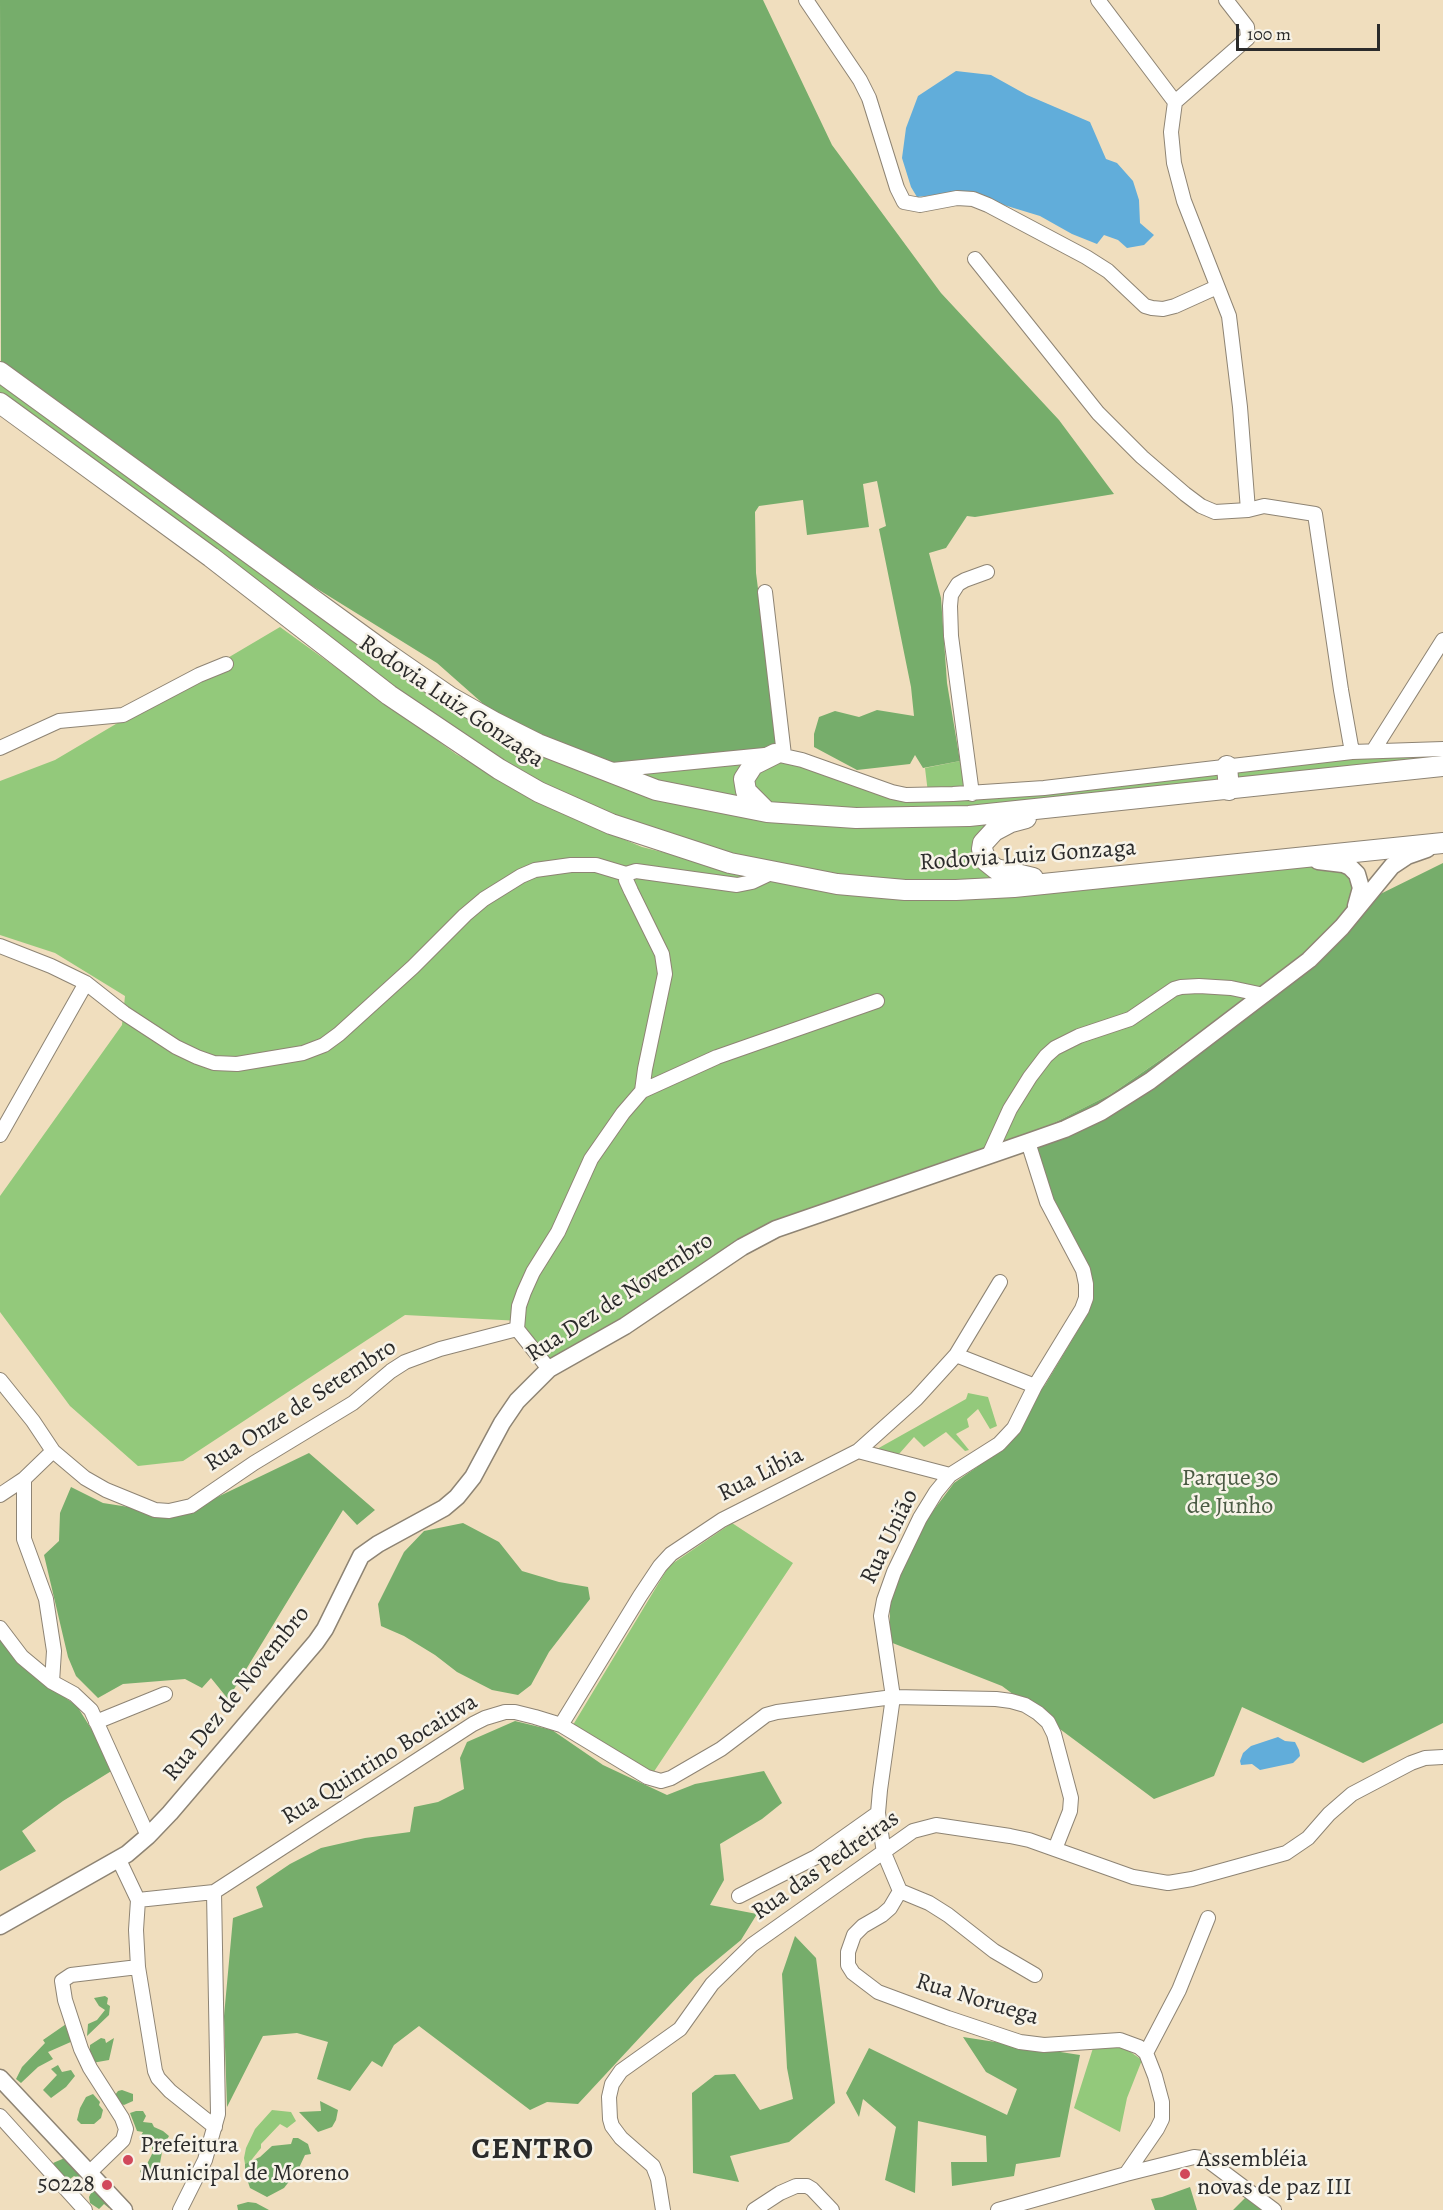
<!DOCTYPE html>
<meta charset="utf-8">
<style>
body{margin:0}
#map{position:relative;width:1443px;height:2210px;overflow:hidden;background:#f0debe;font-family:Alegreya,serif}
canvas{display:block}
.scale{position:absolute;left:1236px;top:24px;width:144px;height:27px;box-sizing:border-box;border:3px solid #2b2b2b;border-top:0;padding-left:8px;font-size:18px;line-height:21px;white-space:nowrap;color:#2b2b2b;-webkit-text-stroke:4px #f7f3e8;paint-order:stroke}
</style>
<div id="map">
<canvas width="1443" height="2210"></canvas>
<div class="scale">100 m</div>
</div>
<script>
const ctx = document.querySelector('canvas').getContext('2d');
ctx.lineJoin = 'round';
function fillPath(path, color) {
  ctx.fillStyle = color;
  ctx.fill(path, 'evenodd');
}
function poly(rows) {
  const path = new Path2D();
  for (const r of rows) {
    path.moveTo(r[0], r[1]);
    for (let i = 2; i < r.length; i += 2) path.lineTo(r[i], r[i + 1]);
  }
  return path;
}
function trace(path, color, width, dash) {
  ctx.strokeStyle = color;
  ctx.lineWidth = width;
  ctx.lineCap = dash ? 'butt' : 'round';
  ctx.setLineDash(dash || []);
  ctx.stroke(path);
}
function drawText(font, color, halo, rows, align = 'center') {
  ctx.font = font + ' Alegreya,serif';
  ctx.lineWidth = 5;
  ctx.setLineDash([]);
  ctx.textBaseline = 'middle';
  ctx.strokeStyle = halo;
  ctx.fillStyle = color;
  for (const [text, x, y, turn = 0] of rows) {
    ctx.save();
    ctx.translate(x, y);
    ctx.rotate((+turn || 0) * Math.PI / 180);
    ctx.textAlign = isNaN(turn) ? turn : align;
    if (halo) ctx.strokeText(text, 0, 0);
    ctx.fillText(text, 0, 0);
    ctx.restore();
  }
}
fillPath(poly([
 [0,366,411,673,652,792,768,815,1031,814,979,844,1023,883,887,887,650,836,504,768,0,405],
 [280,627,456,754,550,808,642,847,806,888,1085,888,1294,863,1341,870,1351,876,1356,888,1350,909,1301,962,1111,1094,1038,1131,831,1204,550,1361,521,1321,405,1315,183,1461,138,1466,70,1406,0,1312,0,1196,122,1025,125,996,55,953,0,935,0,781,55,760],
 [1443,751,1443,763,1016,810,769,809,753,797,751,769,777,758,888,797],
 [765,757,741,776,762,810,615,771],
 [960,761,966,790,928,793,925,768],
 [968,1393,988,1397,997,1426,990,1429,978,1409,967,1419,969,1427,956,1434,969,1450,965,1451,946,1432,924,1447,914,1437,899,1454,877,1449,966,1399],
 [732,1523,793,1563,651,1776,573,1725,669,1566],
 [1122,2046,1142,2060,1127,2098,1120,2132,1074,2108,1093,2048],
 [272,2110,291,2112,296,2121,287,2128,280,2124,261,2144,261,2148,249,2163,245,2164,244,2158,246,2148,255,2129]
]), '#93c97b');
fillPath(poly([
 [0,0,763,0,832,145,941,293,1059,420,1114,494,975,517,967,516,946,548,929,553,941,598,947,683,960,761,923,768,915,755,910,764,857,770,814,747,814,734,819,717,835,711,859,717,877,710,914,716,911,687,879,529,886,526,877,481,863,484,869,527,807,535,803,500,759,506,755,512,756,573,778,746,682,762,605,769,497,716,437,663,214,525,1,363],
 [1443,863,1443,1723,1363,1763,1242,1707,1214,1776,1154,1799,1002,1686,890,1642,890,1598,924,1523,954,1483,977,1467,1045,1385,1087,1315,1091,1281,1052,1198,1036,1154,1038,1131,1111,1094,1267,986,1301,962,1350,909],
 [309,1453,375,1510,357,1525,343,1510,228,1699,211,1678,202,1688,185,1679,123,1684,98,1698,76,1676,68,1657,44,1555,59,1541,60,1513,71,1487,103,1503,180,1515],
 [463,1523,499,1542,522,1571,559,1582,588,1587,590,1599,549,1652,531,1685,518,1695,492,1690,457,1672,435,1655,404,1636,381,1626,378,1604,404,1552,424,1531],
 [0,1634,30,1673,77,1706,95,1735,113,1770,63,1801,22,1831,36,1851,0,1871],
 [515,1721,552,1730,603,1765,667,1795,695,1784,764,1771,782,1803,762,1819,720,1844,724,1880,710,1905,757,1914,741,1940,695,1978,578,2104,547,2102,530,2110,419,2026,394,2045,382,2067,372,2061,350,2091,317,2079,328,2042,297,2033,263,2036,227,2107,224,2016,233,1918,263,1907,256,1887,290,1864,321,1848,365,1838,410,1832,414,1807,438,1802,464,1789,460,1758,467,1742],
 [795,1936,816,1958,835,2103,789,2142,730,2156,739,2182,693,2173,692,2093,715,2075,735,2074,760,2110,793,2099,787,2068,782,1974],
 [105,1996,108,1998,107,2004,110,2006,109,2015,87,2036,88,2024,97,2020,105,2010,99,2006,94,1998],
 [69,2022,73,2041,48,2052,53,2059,38,2067,21,2083,16,2079,22,2067,45,2043,43,2040],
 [963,2037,1080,2055,1060,2157,1016,2164,1014,2176,952,2186,951,2162,987,2162,986,2136,918,2121,915,2193,885,2180,896,2127,863,2099,859,2117,846,2093,869,2048,1007,2115,1017,2089,986,2072],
 [101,2038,105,2039,106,2043,114,2038,109,2060,92,2063,90,2056,90,2045],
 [58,2065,62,2072,71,2070,75,2076,66,2087,51,2098,43,2090,57,2075,51,2069],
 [122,2090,133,2094,133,2101,124,2105,117,2102,115,2095,118,2091],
 [93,2094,100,2102,99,2105,103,2110,101,2118,94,2124,81,2124,77,2120,80,2108,86,2097],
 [320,2101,338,2110,336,2120,332,2127,318,2132,299,2112,321,2111],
 [136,2111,143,2111,146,2116,143,2122,152,2123,154,2127,163,2131,169,2136,163,2147,160,2163,148,2181,143,2178,140,2171,147,2164,152,2154,152,2144,145,2138,139,2139,143,2132,137,2131,130,2113],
 [293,2138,298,2138,308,2144,311,2154,305,2155,298,2170,284,2188,267,2197,250,2188,245,2173,245,2164,260,2157,272,2146,291,2144],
 [67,2157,80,2176,78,2178,74,2176,70,2179,61,2175,53,2163],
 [1190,2187,1197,2210,1155,2210,1151,2199,1162,2197],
 [96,2188,113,2201,109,2208,104,2204,99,2209,90,2203,89,2197,92,2191],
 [1247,2196,1264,2210,1233,2210],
 [248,2202,256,2203,269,2210,238,2210,237,2205]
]), '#76ad6b');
fillPath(poly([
 [956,71,991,75,1027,95,1090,122,1106,159,1117,163,1133,181,1139,200,1140,223,1154,235,1144,245,1127,248,1118,240,1104,235,1097,244,1072,234,1040,216,961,192,917,197,911,187,902,158,906,128,918,96],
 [1278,1737,1285,1741,1295,1742,1299,1750,1300,1756,1293,1763,1260,1770,1252,1764,1241,1765,1240,1761,1243,1753,1251,1746]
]), '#61adda');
const minor = poly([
 [806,0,860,80,869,98,897,188,904,202,920,205,957,198,973,199,988,205,1086,257,1108,271,1145,306,1152,308,1163,309,1175,306,1217,287],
 [1098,0,1175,102],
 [1226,0,1247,27,1248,38,1175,102,1171,132,1174,163,1184,201,1229,316,1240,407,1248,510],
 [975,259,1098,413,1142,457,1185,494,1201,506,1215,512,1248,510,1264,506,1315,514,1341,690,1352,752],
 [765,592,784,755],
 [0,748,59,721,123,715,199,675,226,664],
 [1373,751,1443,640],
 [612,770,775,754,802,760,892,792,906,795,953,794,1044,788,1352,752,1443,749],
 [972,794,951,636,950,606,951,595,958,584,965,580,987,572],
 [0,946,51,966,86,983,124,1013,176,1047,197,1057,214,1063,237,1064,303,1053,324,1045,339,1034,413,967,465,915,484,899,521,876,535,870,571,865,596,865,626,874],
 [642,1091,645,1069,665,974,662,954,631,891,626,880,626,874,636,871,737,885,752,882,771,873],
 [0,1135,86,983],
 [1028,1142,1047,1202,1083,1270,1086,1284,1086,1298,1082,1309,1035,1386,1014,1428,999,1444,950,1475,936,1492,920,1518,894,1572,884,1600,881,1616,893,1697,880,1790,878,1813,884,1853,900,1891,929,1903,948,1915,994,1951,1035,1975],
 [989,1155,1010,1109,1030,1077,1046,1056,1055,1048,1079,1036,1130,1019,1174,989,1181,987,1199,986,1231,988,1264,995],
 [517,1329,549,1369],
 [956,1355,1035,1386],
 [0,1380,33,1421,53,1451,85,1478,106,1490,155,1510,169,1511,191,1506,254,1463,353,1403,391,1371,405,1362,440,1349,517,1329,519,1306,524,1292,533,1272,558,1232,591,1159,623,1113,642,1091,717,1057,877,1001],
 [858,1451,950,1475],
 [24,1479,24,1539,46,1599,54,1651,52,1682],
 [0,1495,24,1479,53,1451],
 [0,1628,22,1657,52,1682,74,1694,91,1710,148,1836],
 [96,1722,165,1694],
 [561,1725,640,1596,660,1566,671,1554,722,1520,858,1451,916,1399,956,1355,1000,1282],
 [119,1860,138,1900,136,1930,138,1967,155,2071,158,2078,170,2091,215,2127],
 [900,1891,890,1908,882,1915,863,1926,854,1935,848,1952,848,1965,853,1973,878,1992,948,2018,1020,2042,1044,2045,1120,2040,1139,2047,1146,2053,1155,2076,1162,2102,1162,2119,1157,2129,1126,2174],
 [739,1896,816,1857,878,1813],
 [138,1900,214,1892,473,1724,485,1718,505,1712,515,1712,535,1717,561,1725,647,1777,661,1781,671,1778,721,1749,766,1715,777,1712,893,1697,996,1699,1011,1701,1025,1705,1038,1713,1048,1722,1054,1734,1071,1798,1070,1811,1055,1849],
 [1146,2053,1179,1990,1208,1918],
 [0,2116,85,2210],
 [89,2173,123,2140,126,2129,122,2118,90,2068,81,2049,65,2000,62,1981,71,1975,138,1967],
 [180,2210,205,2160,218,2114,214,1892],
 [663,2210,658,2179,653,2166,621,2138,612,2126,610,2119,609,2097,612,2084,621,2071,680,2029,712,1984,752,1945,913,1831,936,1825,1010,1836,1029,1840,1133,1877,1168,1883,1192,1879,1286,1853,1308,1838,1329,1814,1352,1794,1411,1763,1425,1758,1443,1757],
 [754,2210,780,2193,796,2186,807,2186,812,2189,832,2210],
 [998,2210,1126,2174,1194,2157,1202,2158,1210,2162,1274,2210]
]);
const major = poly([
 [1318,861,1343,864,1350,867,1357,874,1361,888,1356,906],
 [0,1926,127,1854,148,1836,170,1813,316,1642,325,1629,361,1556,378,1544,444,1508,457,1497,473,1477,502,1423,517,1401,549,1369,625,1326,742,1247,776,1229,1028,1142,1065,1129,1101,1112,1150,1081,1309,960,1342,927,1392,866,1407,856,1427,849],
 [0,2078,124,2210]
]);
const highway = poly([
 [0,372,385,652,450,697,494,722,538,744,656,790,767,812,856,818,969,816,1443,766],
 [0,403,211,557,389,695,499,769,539,792,611,824,730,863,837,884,905,890,956,890,1014,887,1443,843],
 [1227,766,1229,790],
 [767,812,746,791,744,779,753,765,775,754],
 [1026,818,1011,822,994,831,983,843,982,849,986,861,996,869,1033,878]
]);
trace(minor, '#8e8474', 16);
trace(major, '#8e8474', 19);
trace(highway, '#8e8474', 22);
trace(minor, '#fff', 14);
trace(major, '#fff', 16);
trace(highway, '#fff', 20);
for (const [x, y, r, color] of [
 [128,2160,6,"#d1495b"],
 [1185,2174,6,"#d1495b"],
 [107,2185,6,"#d1495b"]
]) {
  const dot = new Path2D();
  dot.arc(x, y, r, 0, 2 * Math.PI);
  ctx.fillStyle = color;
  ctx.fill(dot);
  trace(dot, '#f7f3e8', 2);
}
drawText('24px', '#2b2b2b', '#f7f3e8', [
 ["Rodovia Luiz Gonzaga",451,702,34],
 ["Rodovia Luiz Gonzaga",1028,856,-4],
 ["Rua Dez de Novembro",620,1298,-33],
 ["Rua Onze de Setembro",301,1406,-33],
 ["Rua Libia",761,1475,-27],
 ["Rua União",890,1537,-64],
 ["Rua Dez de Novembro",237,1694,-51],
 ["Rua Quintino Bocaiuva",380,1760,-32],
 ["Rua das Pedreiras",826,1866,-35],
 ["Rua Noruega",977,2000,17]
]);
drawText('24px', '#4a5a43', '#f7f3e8', [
 ["Parque 30",1230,1479],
 ["de Junho",1230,1507]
]);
drawText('24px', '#2b2b2b', '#f7f3e8', [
 ["Prefeitura",140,2146],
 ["Municipal de Moreno",140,2174],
 ["Assembléia",1197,2160],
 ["novas de paz III",1197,2188],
 ["50228",95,2185,"right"]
], 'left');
ctx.letterSpacing = '1.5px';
drawText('bold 30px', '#2b2b2b', '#f7f3e8', [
 ["CENTRO",533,2151]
]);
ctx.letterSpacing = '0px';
</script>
